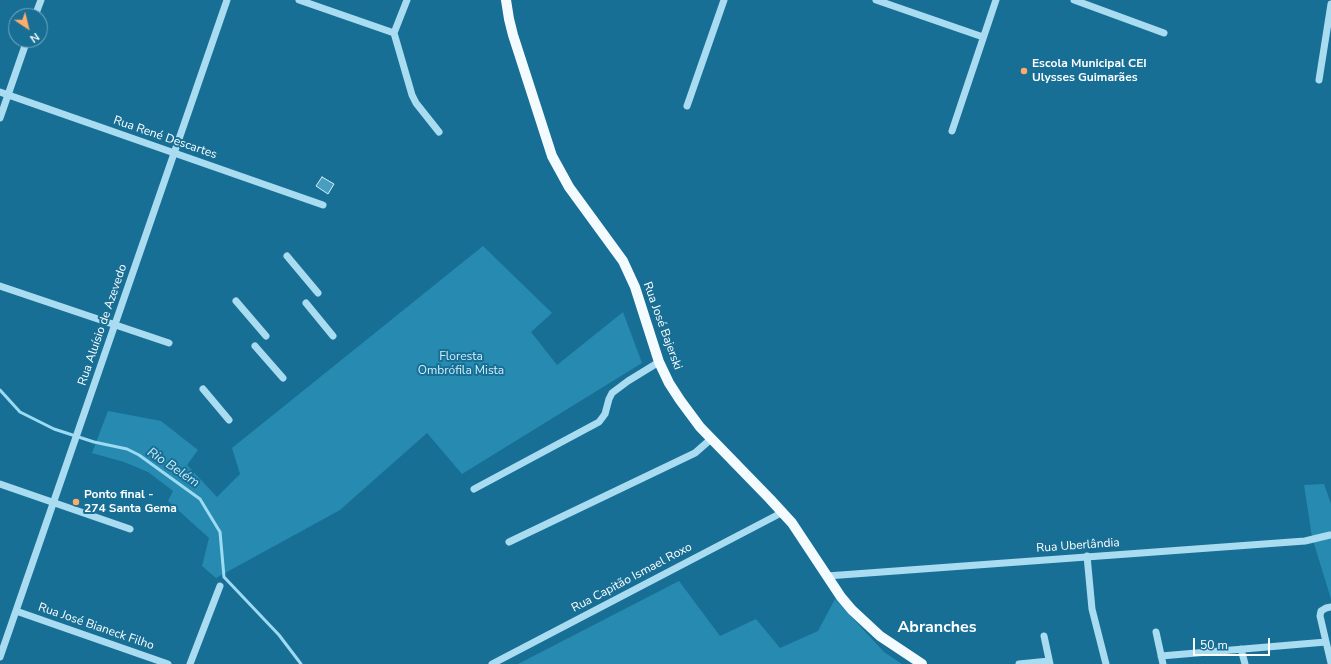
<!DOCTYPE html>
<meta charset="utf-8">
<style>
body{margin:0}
#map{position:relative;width:1331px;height:664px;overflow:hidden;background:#186f95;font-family:"Nunito Sans",sans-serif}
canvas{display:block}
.north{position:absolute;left:8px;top:8px;width:40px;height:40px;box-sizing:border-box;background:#186f95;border:1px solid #74a9bf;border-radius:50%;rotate:145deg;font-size:11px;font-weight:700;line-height:16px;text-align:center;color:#fff}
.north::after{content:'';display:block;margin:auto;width:14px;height:18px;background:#ffac69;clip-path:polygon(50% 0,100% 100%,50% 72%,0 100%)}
.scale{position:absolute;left:1193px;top:638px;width:77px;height:18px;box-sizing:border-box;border:2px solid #fff;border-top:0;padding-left:5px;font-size:12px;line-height:14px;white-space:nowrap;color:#fff;-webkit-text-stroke:3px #186f95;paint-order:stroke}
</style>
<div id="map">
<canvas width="1331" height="664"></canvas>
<div class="north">N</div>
<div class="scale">50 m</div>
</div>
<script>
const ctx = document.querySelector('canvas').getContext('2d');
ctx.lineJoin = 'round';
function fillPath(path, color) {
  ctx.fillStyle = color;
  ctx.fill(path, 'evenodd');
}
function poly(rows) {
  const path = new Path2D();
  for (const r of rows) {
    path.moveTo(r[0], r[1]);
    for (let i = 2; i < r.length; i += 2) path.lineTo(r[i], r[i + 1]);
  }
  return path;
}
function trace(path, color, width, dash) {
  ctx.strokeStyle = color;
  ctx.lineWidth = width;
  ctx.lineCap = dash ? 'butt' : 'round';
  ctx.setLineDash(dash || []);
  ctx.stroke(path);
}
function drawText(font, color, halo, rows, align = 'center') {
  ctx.font = font + ' "Nunito Sans",sans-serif';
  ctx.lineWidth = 4;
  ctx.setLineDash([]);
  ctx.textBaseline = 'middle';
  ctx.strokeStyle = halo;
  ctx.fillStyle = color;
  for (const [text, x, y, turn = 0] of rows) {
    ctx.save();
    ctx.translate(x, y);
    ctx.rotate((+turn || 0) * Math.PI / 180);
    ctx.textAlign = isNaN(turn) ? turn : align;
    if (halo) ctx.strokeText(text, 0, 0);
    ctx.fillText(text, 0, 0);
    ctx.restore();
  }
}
fillPath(poly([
 [483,246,552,313,531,332,557,365,623,312,642,363,462,474,427,433,340,510,216,578,202,566,209,538,168,501,173,491,148,472,124,462,92,453,108,411,161,421,198,450,187,465,217,497,240,474,232,448],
 [1324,484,1331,504,1331,599,1312,537,1304,485],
 [679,581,720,636,756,619,780,648,818,631,835,599,884,652,902,664,518,664]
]), '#278ab1');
trace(poly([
 [0,390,20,412,54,429,94,442,127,449,139,455,200,499,220,532,224,577,279,635,301,664]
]), '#9cdbf3', 3);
const building = poly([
 [322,177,334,184,328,194,316,186,322,177]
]);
fillPath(building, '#499dbf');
trace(building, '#d0effb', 1);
trace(poly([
 [299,0,394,33,412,95,416,103,439,132],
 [876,0,983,37],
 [1074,0,1164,33],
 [35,16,41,0],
 [394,33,407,0],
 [1319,80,1331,4],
 [0,92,323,205],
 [687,106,724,0],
 [0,118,27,40],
 [952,131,996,0],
 [287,256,318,293],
 [0,286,169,343],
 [236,301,266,336],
 [306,303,333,336],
 [255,346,283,378],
 [203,389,229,420],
 [0,484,130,529],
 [474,489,599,422,605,414,609,399,612,393,628,381,659,362],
 [509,542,695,453,711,439],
 [1087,556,1092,609,1106,664],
 [827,576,1305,541,1330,535],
 [1331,607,1326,608,1321,611,1320,616,1331,663],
 [16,611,168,664],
 [1156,632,1163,664],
 [1044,636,1050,664],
 [1241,649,1245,664],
 [1161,656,1326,642],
 [0,657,227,0],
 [190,664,220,586],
 [492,664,783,512],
 [1019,664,1049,661]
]), '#a9dcf0', 7);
trace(poly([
 [506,0,509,19,513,35,552,156,569,187,623,261,635,287,659,362,669,383,680,400,700,427,770,499,792,523,841,597,852,610,880,636,922,664]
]), '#f3fbff', 10);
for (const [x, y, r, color] of [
 [1024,71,4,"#ffac69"],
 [76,502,4,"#ffac69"]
]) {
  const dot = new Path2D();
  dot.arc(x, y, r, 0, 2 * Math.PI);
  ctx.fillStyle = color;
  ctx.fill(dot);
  trace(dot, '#186f95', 1.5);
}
drawText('bold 12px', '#fff', '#186f95', [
 ["Escola Municipal CEI",1032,64],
 ["Ulysses Guimarães",1032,78],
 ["Ponto final -",84,495],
 ["274 Santa Gema",84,509]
], 'left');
drawText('12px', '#fff', '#186f95', [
 ["Rua René Descartes",165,138,19],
 ["Rua Aluísio de Azevedo",103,325,-71],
 ["Rua José Bajerski",662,326,70],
 ["Rua Uberlândia",1078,546,-4],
 ["Rua Capitão Ismael Roxo",632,578,-28],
 ["Rua José Bianeck Filho",96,627,19]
]);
drawText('12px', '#d0effb', '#186f95', [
 ["Floresta",461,357],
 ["Ombrófila Mista",461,371]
]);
drawText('italic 13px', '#cbedf9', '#186f95', [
 ["Rio Belém",173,468,34]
]);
drawText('bold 16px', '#fff', '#186f95', [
 ["Abranches",937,628]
]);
</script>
